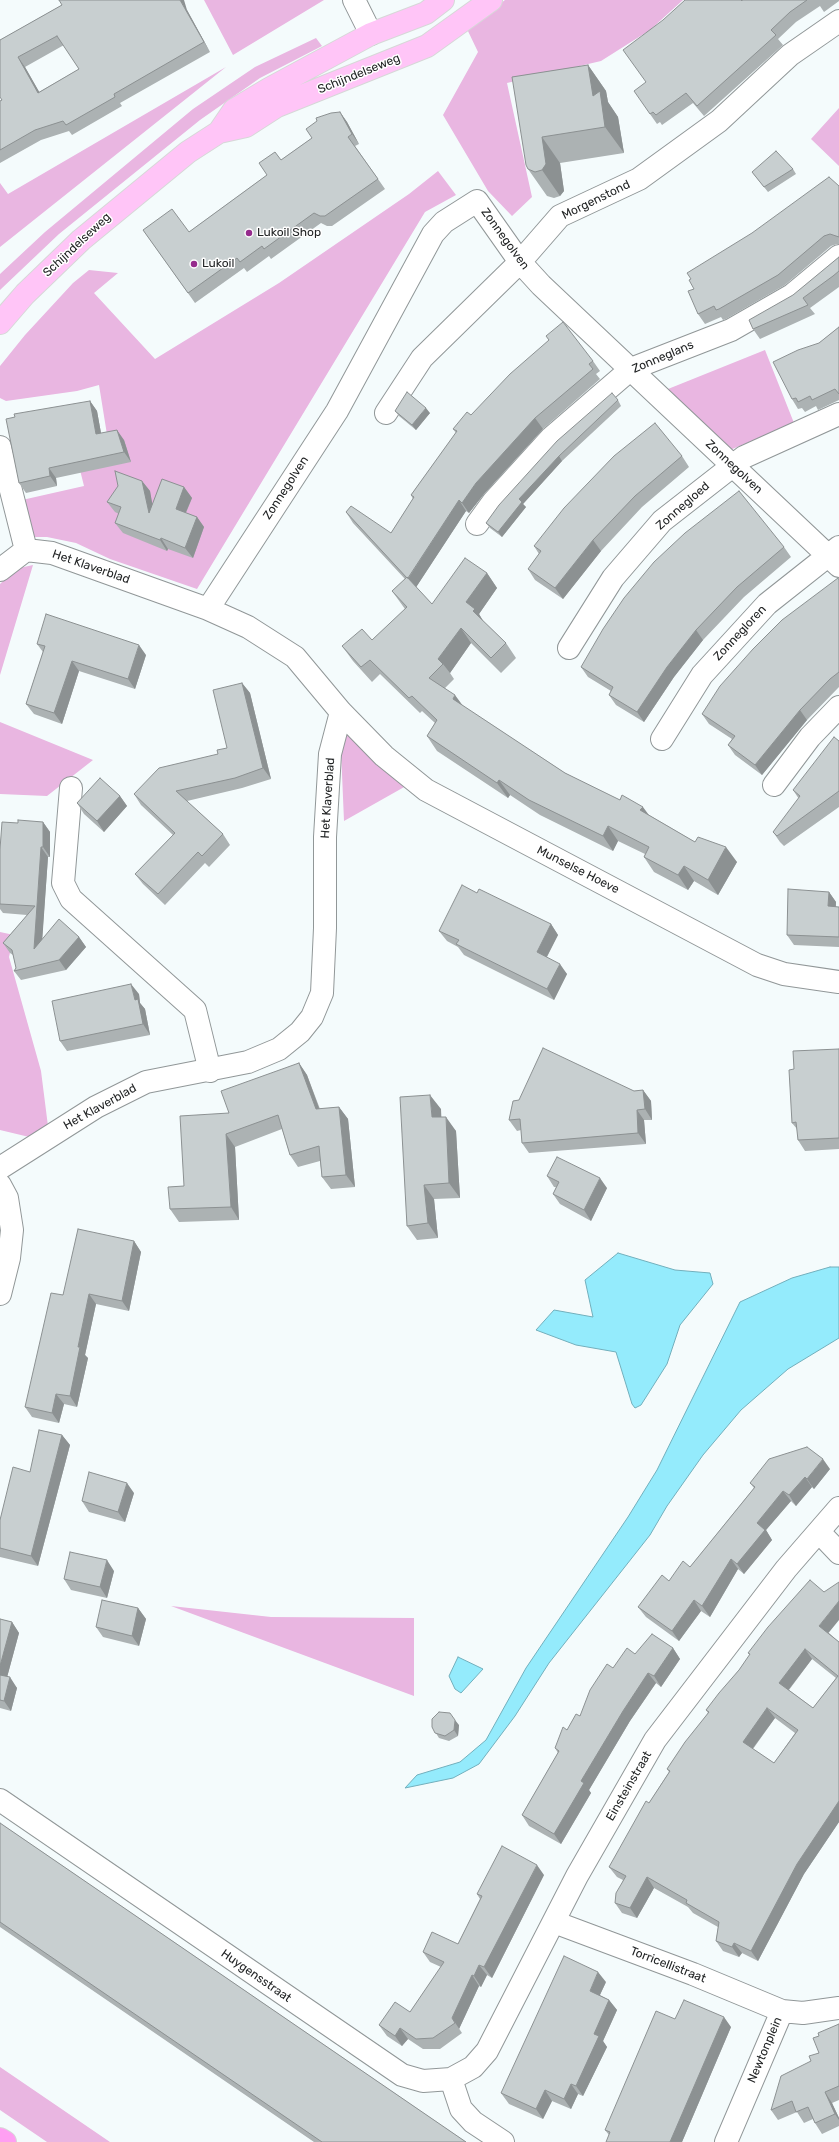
<!DOCTYPE html>
<style>
body{margin:0}
canvas{display:block;background:#f4fbfc}
</style>
<canvas width="839" height="2142"></canvas>
<script>
const ctx = document.querySelector('canvas').getContext('2d');
ctx.lineJoin = 'round';
function fillPath(path, color) {
  ctx.fillStyle = color;
  ctx.fill(path, 'evenodd');
}
function poly(rows) {
  const path = new Path2D();
  for (const r of rows) {
    path.moveTo(r[0], r[1]);
    for (let i = 2; i < r.length; i += 2) path.lineTo(r[i], r[i + 1]);
  }
  return path;
}
function trace(path, color, width, dash) {
  ctx.strokeStyle = color;
  ctx.lineWidth = width;
  ctx.lineCap = dash ? 'butt' : 'round';
  ctx.setLineDash(dash || []);
  ctx.stroke(path);
}
function drawText(font, color, halo, rows, align = 'center') {
  ctx.font = font + ' Rubik,sans-serif';
  ctx.lineWidth = 3;
  ctx.setLineDash([]);
  ctx.textBaseline = 'middle';
  ctx.strokeStyle = halo;
  ctx.fillStyle = color;
  for (const [text, x, y, turn = 0] of rows) {
    ctx.save();
    ctx.translate(x, y);
    ctx.rotate((+turn || 0) * Math.PI / 180);
    ctx.textAlign = isNaN(turn) ? turn : align;
    if (halo) ctx.strokeText(text, 0, 0);
    ctx.fillText(text, 0, 0);
    ctx.restore();
  }
}
fillPath(poly([
 [204,0,324,0,233,55],
 [505,0,683,0,650,30,601,61,507,83,532,197,512,216,488,191,443,115,478,52,467,29],
 [316,38,322,46,260,78,200,120,59,234,0,290,0,274,45,232,193,109,255,67],
 [226,67,0,247,0,183,8,194],
 [839,108,839,166,811,139],
 [438,171,456,195,425,212,197,589,110,559,76,543,47,537,31,537,22,500,84,486,80,470,109,447,99,385,77,391,6,401,0,398,0,366,25,335,73,283,89,270,118,273,94,293,155,359,279,283,409,194],
 [765,350,794,423,730,450,668,389],
 [33,565,0,675,0,584,15,569],
 [0,722,93,760,47,796,0,794],
 [340,727,406,786,344,821],
 [0,932,14,935,9,957,41,1071,50,1142,0,1130],
 [171,1606,271,1617,414,1618,414,1696],
 [0,2067,110,2142,47,2142,0,2110]
]), '#e9b6e1');
const water = poly([
 [618,1253,675,1270,710,1273,713,1284,680,1325,667,1364,641,1405,635,1408,632,1404,616,1352,576,1345,536,1330,554,1310,593,1317,585,1280,618,1253],
 [830,1267,839,1267,839,1338,788,1369,741,1410,703,1455,667,1506,650,1535,549,1663,515,1716,479,1764,453,1778,405,1788,417,1775,460,1762,486,1740,526,1668,628,1517,657,1470,740,1302,792,1278,830,1267],
 [458,1657,483,1669,461,1693,455,1689,449,1676,458,1657]
]);
fillPath(water, '#94ebfc');
trace(water, '#72afbc', 1);
const minor = poly([
 [354,0,371,34],
 [386,413,422,358,520,262,560,216,639,179,719,121,790,55,839,21],
 [0,447,26,550],
 [477,524,493,502,552,437,631,369,731,330,792,295,839,256],
 [0,570,26,550,52,553,208,609,248,627,295,657,341,712,384,756,426,790,757,965,784,974,839,982],
 [208,609,337,411,433,234,444,222,477,201,520,262,541,285,839,566],
 [569,648,613,578,662,521,744,457,839,414],
 [662,739,702,675,767,604,839,547],
 [774,785,810,737,839,707],
 [71,788,63,883,71,899,195,1010,210,1071],
 [0,1168,96,1107,146,1082,248,1062,279,1049,300,1032,312,1017,322,993,325,928,325,837,330,754,341,712],
 [0,1185,7,1198,12,1230,9,1258,0,1294],
 [819,1532,839,1553],
 [0,1800,402,2075,423,2081,451,2079,461,2109,473,2122,503,2142],
 [554,1922,693,1974,782,2011],
 [451,2079,473,2067,487,2051,577,1876,655,1740,786,1569,839,1508],
 [726,2142,782,2011,803,2013,839,2008]
]);
const major = poly([
 [219,132,246,126,277,106,427,46,491,0],
 [0,323,25,294,81,240,188,152,219,132,234,110,269,89,371,34,426,13,443,0]
]);
const highway = poly([
 [0,2139,5,2142]
]);
trace(minor, '#919798', 24);
trace(major, '#d7d8d8', 24);
trace(highway, '#d7d8d8', 24);
trace(minor, '#fff', 22);
trace(major, '#ffc5f7', 22);
trace(highway, '#ff9ff2', 22);
fillPath(poly([
 [742,0,839,0,839,1,824,12,820,6,796,22,778,39,783,45,704,116,693,103,662,125,660,122,657,124,650,114,646,82],
 [62,5,187,10,210,52,120,103,122,106,72,135,69,131,41,140,0,163,0,101,2,100,0,40],
 [64,45,79,69,39,92,25,67],
 [588,65,606,91,608,102,618,117,624,153,560,163,564,191,560,196,554,198,547,196,528,169,512,77],
 [340,112,347,122,359,144,355,146,385,189,332,226,327,226,321,223,271,259,269,256,247,272,244,268,195,303,143,230,189,232,267,175,281,160,312,138],
 [793,169,796,174,768,192,752,172],
 [839,186,839,244,837,244,831,246,785,285,726,319,723,320,721,317,705,324,698,314,694,289],
 [839,257,839,287,810,308,815,314,760,339,753,329],
 [839,327,839,400,818,410,816,406,805,412,802,408,798,409,792,399,819,343],
 [546,336,593,361,600,371,596,374,600,379,543,429,484,494,469,513,466,511,416,587,432,604,487,573,497,588,479,614,483,621,506,643,516,658,501,673,471,643,450,673,454,679,445,688,463,706,565,773,649,815,695,842,737,862,718,895,694,881,688,890,654,872,644,857,645,854,618,841,613,851,540,815,510,795,508,798,437,751,427,736,435,723,422,711,420,713,380,674,372,682,353,661,342,646,372,640,405,609,392,591,405,579,353,523,346,512,391,533,413,499,411,495,456,433,453,429,471,415,549,340],
 [618,400,621,406,562,461,523,504,526,507,502,537,490,528,486,523],
 [90,401,97,411,101,433,124,440,131,462,56,478,57,486,26,493,19,483],
 [395,411,430,413,416,430,399,416],
 [682,456,689,467,642,507,601,551,563,599,535,580,528,569,539,554,534,546],
 [142,481,150,491,152,504,184,487,192,498,186,513,197,517,204,527,193,558,168,549,167,551,123,533,115,523,119,514,115,512,107,502],
 [784,547,791,557,744,597,703,640,674,677,644,722,616,705,609,695,611,691,588,677,581,667],
 [839,580,839,687,807,720,762,775,735,755,728,745,732,739,709,724,702,714],
 [37,644,146,655,135,689,79,671,62,724,34,714,26,704,43,652],
 [242,683,250,693,271,779,242,788,187,801,223,834,230,845,209,867,205,863,165,905,143,884,135,874,173,835,141,805,134,794,218,754,227,748],
 [839,741,839,807,784,846,780,842,773,832,799,799,793,790],
 [120,796,127,806,104,832,84,814,77,803],
 [43,822,50,832,50,857,48,857,42,939,79,937,86,947,66,970,21,980,14,971,16,968,13,955,10,953,3,943,27,915,3,913,0,909,0,849,18,823],
 [829,892,836,902,836,907,839,907,839,947,794,945,787,935],
 [477,893,551,924,558,935,547,957,567,974,554,1000,464,955,458,947,447,941,439,931],
 [139,994,140,1003,145,1009,150,1035,67,1051,60,1041],
 [839,1049,839,1149,805,1151,798,1140,797,1129,792,1123,794,1069],
 [299,1063,307,1075,320,1109,339,1107,348,1119,355,1187,331,1189,322,1177,320,1161,298,1167,290,1155,282,1129,235,1147,239,1220,179,1222,170,1209,229,1113],
 [643,1090,651,1101,652,1120,644,1120,646,1144,529,1153,522,1143,521,1130,517,1131,509,1120,634,1091],
 [441,1109,441,1117,456,1131,460,1198,434,1199,438,1238,417,1240,407,1226],
 [547,1176,607,1188,591,1221,560,1204,553,1194,556,1187,554,1187],
 [134,1241,141,1252,129,1311,96,1304,85,1355,88,1358,77,1407,64,1404,59,1423,32,1417,25,1407,63,1295],
 [62,1435,70,1445,38,1566,0,1557,0,1520,30,1472],
 [830,1469,814,1489,812,1487,796,1506,791,1501,766,1530,772,1540,744,1574,738,1569,710,1617,701,1611,679,1641,646,1617,638,1607,669,1581,690,1567,754,1488,750,1483],
 [134,1493,125,1522,89,1512,82,1501],
 [114,1571,107,1598,71,1590,64,1579],
 [138,1608,146,1619,139,1646,103,1637,96,1627],
 [0,1619,12,1622,19,1633,7,1677,17,1688,11,1711,0,1708],
 [829,1633,839,1642,839,1822,804,1874,758,1961,742,1953,739,1957,723,1951,716,1941,718,1927,693,1913,688,1907,654,1888,637,1918,622,1913,615,1903,623,1880,617,1877,609,1867,649,1803,669,1772,667,1769,708,1713,706,1710,739,1670,750,1655,748,1653],
 [812,1659,836,1678,813,1708,789,1690],
 [775,1718,795,1733,774,1763,753,1749],
 [673,1648,680,1659,661,1687,656,1683,630,1721,589,1790,591,1793,561,1844,529,1826,522,1815,558,1753,555,1748,567,1730,580,1716,613,1668,635,1654],
 [459,1725,458,1736,449,1741,439,1738,432,1727],
 [0,1823,466,2142,314,2142,0,1927],
 [544,1875,492,1978,487,1975,481,1987,479,1986,459,2029,462,2033,440,2049,423,2049,408,2039,402,2046,387,2036,379,2025,410,2012,441,1967,430,1962,423,1952,458,1944,480,1899,477,1894],
 [606,1982,600,1995,609,2000,617,2010,603,2041,607,2047,583,2096,578,2094,571,2109,552,2101,543,2119,509,2104,501,2093],
 [675,2019,731,2027,682,2142,606,2142,609,2135,605,2130],
 [839,2024,839,2100,832,2103,839,2118,839,2126,822,2134,815,2123,813,2119,804,2123,797,2112,778,2120,771,2110,811,2061,819,2053,819,2036]
]), '#acb2b3');
fillPath(poly([
 [180,0,184,0,187,10,210,52,204,42],
 [18,57,25,67,45,102,38,93],
 [588,65,606,91,608,102,618,117,624,153,605,127,593,96],
 [340,112,347,122,359,144,352,134],
 [542,137,560,163,564,191,560,196,542,170],
 [90,401,97,411,103,444,96,434],
 [426,408,430,413,416,430,412,425],
 [535,418,543,429,484,494,469,513,462,503,476,483],
 [117,430,124,440,131,462,124,452],
 [559,456,562,461,523,504,526,507,502,537,498,532,519,499],
 [49,468,56,478,57,486,50,476],
 [142,481,150,491,156,524,149,513],
 [184,487,192,498,183,519,176,509],
 [459,500,466,511,415,589,408,579],
 [197,517,204,527,193,558,185,548],
 [161,538,168,549,167,551,160,540],
 [593,540,601,551,563,599,555,588],
 [487,573,497,588,479,614,485,624,484,626,466,602],
 [461,628,471,643,450,673,443,664,438,659],
 [696,630,703,640,674,677,644,722,637,712,667,667],
 [139,645,146,655,135,689,128,679],
 [72,661,79,671,62,724,54,713],
 [242,683,250,693,271,779,263,768],
 [455,695,466,710,453,699],
 [800,710,807,720,762,775,755,765],
 [499,780,510,795,508,798,497,783],
 [120,796,127,806,104,832,97,821],
 [643,807,654,822,640,810],
 [43,822,50,832,50,857,43,847],
 [608,826,618,841,613,851,603,836],
 [41,847,48,857,41,958,34,949],
 [726,847,737,862,718,895,708,880],
 [684,866,694,881,688,890,678,875],
 [829,892,836,902,835,917,828,906],
 [551,924,558,935,544,962,537,952],
 [79,937,86,947,66,970,59,960],
 [560,964,567,974,554,1000,547,989],
 [131,984,139,994,140,1003,145,1009,150,1035,143,1024,135,1000],
 [299,1063,307,1075,324,1122,316,1109],
 [643,1090,651,1101,652,1120,645,1109],
 [430,1095,441,1109,442,1132,432,1117],
 [339,1107,348,1119,355,1187,346,1175],
 [637,1110,644,1120,646,1144,638,1133],
 [446,1117,456,1131,460,1198,449,1183],
 [226,1134,235,1147,239,1220,231,1207],
 [600,1178,607,1188,591,1221,584,1210],
 [424,1185,434,1199,438,1238,428,1223],
 [134,1241,141,1252,129,1311,122,1301],
 [89,1294,96,1304,85,1355,88,1358,77,1407,70,1396,78,1347],
 [56,1394,64,1404,59,1423,52,1413],
 [62,1435,70,1445,38,1566,31,1556],
 [823,1459,830,1469,814,1489,807,1479],
 [805,1477,812,1487,796,1506,789,1495],
 [127,1483,134,1493,125,1522,118,1512],
 [783,1491,791,1501,766,1530,772,1540,744,1574,737,1564,757,1523],
 [731,1559,738,1569,710,1617,702,1606],
 [107,1560,114,1571,107,1598,100,1587],
 [694,1600,701,1611,679,1641,672,1631],
 [839,1601,839,1620,826,1636,819,1626],
 [138,1608,146,1619,139,1646,132,1636],
 [12,1622,19,1633,5,1685,0,1678,0,1666],
 [673,1648,680,1659,661,1687,654,1676],
 [805,1649,812,1659,786,1693,779,1683],
 [648,1673,656,1683,630,1721,589,1790,591,1793,561,1844,554,1834,581,1781,623,1711],
 [10,1677,17,1688,11,1711,4,1701],
 [767,1708,775,1718,750,1752,743,1742],
 [455,1720,459,1725,458,1736,454,1730],
 [839,1801,839,1822,804,1874,758,1961,751,1951,797,1864],
 [537,1865,544,1875,492,1978,484,1967],
 [647,1877,654,1888,637,1918,630,1908],
 [734,1943,742,1953,739,1957,732,1947],
 [479,1965,487,1975,481,1987,474,1976],
 [598,1972,606,1982,597,2001,590,1991],
 [472,1975,479,1986,459,2029,462,2033,452,2018],
 [609,2000,617,2010,603,2041,607,2047,583,2096,576,2086,594,2034],
 [724,2017,731,2027,682,2142,670,2142],
 [400,2028,408,2039,402,2046,395,2036],
 [571,2084,578,2094,571,2109,564,2099],
 [545,2090,552,2101,543,2119,536,2109],
 [825,2092,832,2103,839,2118,839,2120,835,2114]
]), '#8c9192');
const building = poly([
 [59,0,180,0,204,42,114,94,115,97,66,125,63,121,35,130,0,150,0,101,2,100,0,97,0,40,62,5,59,0],
 [57,36,79,69,38,93,18,57,57,36],
 [685,0,741,0,742,1,742,0,807,0,790,12,771,30,776,35,697,106,686,93,656,115,653,112,650,114,634,91,646,82,623,50,663,20,685,0],
 [588,65,593,96,600,91,605,127,542,137,546,164,542,170,535,172,528,169,526,165,512,77,588,65],
 [340,112,352,134,348,137,378,179,325,216,320,216,314,213,264,249,262,246,240,262,237,258,188,293,143,230,172,209,189,232,267,175,259,163,275,152,281,160,312,138,306,129,317,121,316,118,331,113,340,112],
 [776,151,793,169,764,187,752,172,776,151],
 [829,177,839,186,839,237,830,234,824,236,778,275,719,309,716,310,714,306,698,314,688,291,694,289,689,280,691,279,687,273,752,233,829,177],
 [839,257,839,271,833,276,803,298,808,305,753,329,749,320,793,295,839,257],
 [563,322,593,361,589,364,593,369,535,418,476,483,462,503,459,500,408,578,407,578,346,512,351,506,391,533,414,497,411,495,457,431,453,429,467,412,471,415,510,374,549,340,546,336,563,322],
 [839,327,839,394,835,389,812,400,810,396,798,402,796,398,792,399,773,362,798,350,819,343,839,327],
 [407,392,426,408,412,425,395,411,407,392],
 [612,393,618,400,559,456,519,499,522,502,498,532,486,523,499,505,557,441,612,393],
 [90,401,96,434,117,430,124,452,49,468,50,476,19,483,6,419,15,417,14,414,90,401],
 [655,423,682,456,635,496,593,540,555,588,528,569,541,551,534,546,564,508,614,456,655,423],
 [115,471,142,481,149,513,162,479,184,487,176,509,197,517,185,548,161,538,160,540,115,523,121,507,107,502,118,486,115,471],
 [739,491,784,547,737,587,696,630,667,667,637,712,609,695,613,687,581,667,603,629,624,598,654,562,685,533,739,491],
 [465,558,487,573,466,602,475,609,473,611,506,643,491,658,461,628,438,659,443,664,429,678,455,695,453,699,565,773,620,800,622,795,643,807,640,810,695,842,698,837,726,847,708,880,684,866,678,875,644,857,649,847,608,826,603,836,529,800,499,780,497,783,427,736,437,720,412,696,409,698,370,660,361,667,342,646,362,629,372,640,407,607,392,591,407,577,432,604,465,558],
 [838,578,839,580,839,672,830,679,800,710,755,765,728,745,735,736,702,714,720,686,753,649,782,620,838,578],
 [46,614,139,645,128,679,72,661,54,713,26,704,45,646,37,644,46,614],
 [242,683,263,768,235,778,176,791,223,834,202,856,198,852,158,894,135,874,175,833,134,794,159,768,218,754,217,750,227,748,213,690,242,683],
 [834,737,839,741,839,791,777,836,773,832,800,796,793,790,834,737],
 [100,778,120,796,97,821,77,803,100,778],
 [18,820,43,822,43,847,41,847,34,949,59,919,79,937,59,960,14,971,16,968,12,950,3,943,35,906,0,904,0,849,2,822,18,823,18,820],
 [462,885,477,893,479,889,551,924,537,952,560,964,547,989,456,944,459,940,439,931,462,885],
 [788,889,829,892,828,906,839,907,839,937,787,935,788,889],
 [131,984,135,1000,138,999,143,1024,60,1041,52,1001,131,984],
 [543,1048,634,1091,643,1090,645,1109,637,1110,638,1133,522,1143,520,1119,509,1120,513,1101,519,1100,543,1048],
 [839,1049,839,1138,798,1140,796,1122,792,1123,789,1070,794,1069,793,1051,839,1049],
 [299,1063,316,1109,339,1107,346,1175,322,1177,319,1146,290,1155,278,1115,226,1134,231,1207,170,1209,168,1187,184,1186,180,1116,229,1113,221,1091,299,1063],
 [430,1095,432,1117,446,1117,449,1183,424,1185,428,1223,407,1226,400,1097,430,1095],
 [557,1157,600,1178,584,1210,553,1194,559,1182,547,1176,557,1157],
 [78,1229,134,1241,122,1301,89,1294,78,1347,80,1347,70,1396,56,1394,52,1413,25,1407,51,1293,63,1295,78,1229],
 [39,1430,62,1435,31,1556,0,1548,0,1520,13,1467,30,1472,39,1430],
 [807,1447,823,1459,807,1479,805,1477,789,1495,783,1491,757,1523,765,1530,737,1564,731,1559,702,1606,694,1600,672,1631,638,1607,662,1575,669,1581,683,1561,690,1567,755,1487,750,1483,769,1459,807,1447],
 [89,1472,127,1483,118,1512,82,1501,89,1472],
 [70,1552,107,1560,100,1587,64,1579,70,1552],
 [810,1580,824,1592,839,1582,839,1601,819,1626,839,1642,839,1801,797,1864,751,1951,734,1943,732,1947,716,1941,719,1922,686,1903,687,1900,647,1877,630,1908,615,1903,616,1893,626,1876,609,1867,646,1801,649,1803,670,1771,667,1769,685,1742,709,1712,706,1710,719,1693,739,1670,750,1654,748,1653,768,1627,810,1580],
 [805,1649,838,1676,813,1708,779,1683,805,1649],
 [767,1708,798,1730,774,1763,743,1742,767,1708],
 [102,1600,138,1608,132,1636,96,1627,102,1600],
 [0,1619,12,1622,0,1666,0,1619],
 [652,1634,673,1648,654,1676,648,1673,623,1711,581,1781,584,1783,554,1834,522,1815,559,1751,555,1748,563,1727,567,1730,576,1714,580,1716,590,1690,607,1664,613,1668,627,1648,635,1654,652,1634],
 [0,1675,10,1677,4,1701,0,1700,0,1675],
 [439,1712,450,1713,455,1720,454,1730,445,1736,435,1733,432,1727,432,1719,439,1712],
 [0,1823,466,2142,322,2142,0,1922,0,1823],
 [502,1846,537,1865,484,1967,479,1965,474,1976,472,1975,452,2018,455,2023,433,2038,416,2039,400,2028,395,2036,379,2025,395,2002,410,2012,444,1962,423,1952,432,1932,458,1944,482,1896,477,1894,502,1846],
 [564,1956,598,1972,590,1991,609,2000,594,2034,599,2036,576,2086,571,2084,564,2099,545,2090,536,2109,501,2093,564,1956],
 [684,2000,724,2017,670,2142,606,2142,610,2132,605,2130,656,2011,675,2019,684,2000],
 [839,2024,839,2086,825,2092,835,2114,815,2123,808,2107,796,2112,792,2101,771,2110,781,2076,811,2061,809,2056,819,2053,813,2038,819,2036,818,2033,839,2024]
]);
fillPath(building, '#c8cfd0');
trace(building, '#8c9192', 1);
for (const [x, y, r, color] of [
 [249,233,4,"#962b8d"],
 [194,264,4,"#962b8d"]
]) {
  const dot = new Path2D();
  dot.arc(x, y, r, 0, 2 * Math.PI);
  ctx.fillStyle = color;
  ctx.fill(dot);
  trace(dot, '#fff', 1.5);
}
drawText('12px', '#222425', '#fff', [
 ["Schijndelseweg",359,74,-22],
 ["Morgenstond",596,200,-26],
 ["Zonnegolven",505,239,54],
 ["Schijndelseweg",77,245,-43],
 ["Zonneglans",663,357,-23],
 ["Zonnegolven",734,467,43],
 ["Zonnegolven",286,488,-57],
 ["Zonnegloed",683,506,-41],
 ["Het Klaverblad",91,567,19],
 ["Zonnegloren",740,633,-47],
 ["Het Klaverblad",328,798,-86],
 ["Munselse Hoeve",578,870,27],
 ["Het Klaverblad",100,1107,-29],
 ["Einsteinstraat",629,1786,-60],
 ["Torricellistraat",668,1965,21],
 ["Huygensstraat",256,1976,35],
 ["Newtonplein",765,2050,-67]
]);
drawText('12px', '#222425', '#fff', [
 ["Lukoil Shop",257,233],
 ["Lukoil",202,264]
], 'left');
</script>
